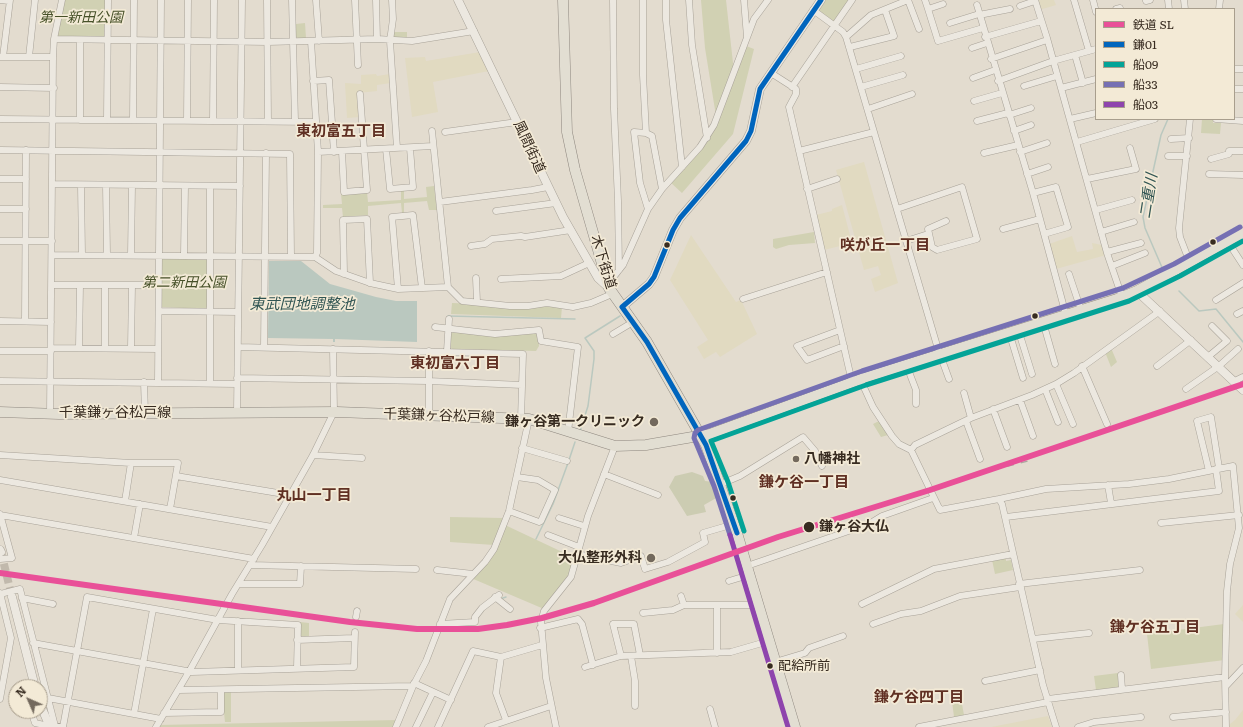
<!DOCTYPE html>
<meta charset="utf-8">
<style>
body{margin:0}
#map{position:relative;width:1243px;height:727px;overflow:hidden;background:#e3dccf;font-family:Literata,"Noto Sans JP",serif}
canvas{display:block}
.legend{position:absolute;left:1095px;top:8px;width:140px;height:112px;box-sizing:border-box;background:#f3ead6;border:1px solid #a89e8d;margin:0;padding:5px 7px;list-style:none;font-size:12px;color:#372b20}
.legend li{display:flex;align-items:center;gap:8px;height:20px}
.legend b{width:20px;border:1px solid #a89e8d}
.north{position:absolute;left:8px;top:679px;width:40px;height:40px;box-sizing:border-box;background:#f3ead6;border:1px solid #a89e8d;border-radius:50%;rotate:315deg;font-size:11px;font-weight:700;line-height:16px;text-align:center;color:#372b20}
.north::after{content:'';display:block;margin:auto;width:14px;height:18px;background:#73695d;clip-path:polygon(50% 0,100% 100%,50% 72%,0 100%)}
</style>
<div id="map">
<canvas width="1243" height="727"></canvas>
<ul class="legend">
<li><b style="height:5px;background:#e95098"></b>鉄道 SL</li>
<li><b style="height:5px;background:#0065bd"></b>鎌01</li>
<li><b style="height:5px;background:#03a397"></b>船09</li>
<li><b style="height:5px;background:#7670b3"></b>船33</li>
<li><b style="height:5px;background:#8e44ad"></b>船03</li>
</ul>
<div class="north">N</div>
</div>
<script>
const ctx = document.querySelector('canvas').getContext('2d');
ctx.lineJoin = 'round';
function fillPath(path, color) {
  ctx.fillStyle = color;
  ctx.fill(path, 'evenodd');
}
function poly(rows) {
  const path = new Path2D();
  for (const r of rows) {
    path.moveTo(r[0], r[1]);
    for (let i = 2; i < r.length; i += 2) path.lineTo(r[i], r[i + 1]);
  }
  return path;
}
function trace(path, color, width, dash) {
  ctx.strokeStyle = color;
  ctx.lineWidth = width;
  ctx.lineCap = dash ? 'butt' : 'round';
  ctx.setLineDash(dash || []);
  ctx.stroke(path);
}
function drawText(font, color, halo, rows, align = 'center') {
  ctx.font = font + ' Literata,"Noto Sans JP",serif';
  ctx.lineWidth = 3.5;
  ctx.setLineDash([]);
  ctx.textBaseline = 'middle';
  ctx.strokeStyle = halo;
  ctx.fillStyle = color;
  for (const [text, x, y, turn = 0] of rows) {
    ctx.save();
    ctx.translate(x, y);
    ctx.rotate((+turn || 0) * Math.PI / 180);
    ctx.textAlign = isNaN(turn) ? turn : align;
    if (halo) ctx.strokeText(text, 0, 0);
    ctx.fillText(text, 0, 0);
    ctx.restore();
  }
}
fillPath(poly([
 [1037,0,1054,0,1056,5,1039,10],
 [480,52,489,71,433,82,438,112,412,117,405,58,425,57,426,61],
 [376,74,377,76,390,74,391,83,377,85,377,91,358,93,360,117,347,118,345,83,361,84,361,75],
 [864,162,898,283,875,292,871,279,881,275,878,266,864,270,836,170],
 [842,205,852,243,824,250,816,215,832,211,832,209],
 [691,235,736,302,741,300,757,334,720,357,716,352,704,359,697,347,708,340,670,280],
 [1072,236,1077,252,1093,249,1092,243,1102,245,1106,255,1056,269,1049,244],
 [1243,605,1243,622,1235,614],
 [1243,710,1243,727,1229,727,1230,724,1235,720],
 [1048,716,1052,727,991,727]
]), '#e1dac1');
fillPath(poly([
 [64,0,106,0,104,37,58,36,57,35],
 [701,0,726,0,734,72,716,116,705,48],
 [824,0,850,0,833,22,818,12],
 [305,23,306,38,298,38,296,37,296,24],
 [394,32,407,32,407,40,393,37],
 [746,46,754,49,733,134,682,193,670,182,702,147],
 [1202,119,1213,119,1213,123,1221,123,1220,134,1201,133],
 [434,186,437,210,429,210,427,201,404,203,404,213,402,213,401,203,368,206,368,215,343,217,342,208,323,208,323,205,342,204,341,194,367,192,368,202,401,200,401,190,404,190,404,199,427,197,426,187],
 [814,232,815,243,789,245,776,249,773,247,773,239],
 [163,258,208,260,207,307,205,309,162,307,160,304,161,259],
 [452,303,562,307,561,318,451,314],
 [453,332,538,333,539,346,536,351,452,349,450,347,451,334],
 [1111,348,1117,362,1111,367,1105,352],
 [879,421,888,435,881,437,873,424],
 [450,517,502,518,503,520,494,545,450,542],
 [505,525,575,558,570,576,544,609,471,578,483,567],
 [1006,558,1006,561,1011,560,1013,570,995,574,992,560],
 [300,622,309,623,309,637,299,636],
 [1224,624,1225,660,1151,669,1147,634],
 [1118,673,1119,688,1096,690,1094,676],
 [224,692,231,692,231,722,225,722,222,694],
 [961,699,964,715,954,717,952,701],
 [397,720,394,727,158,727,159,725]
]), '#d1d1b3');
fillPath(poly([
 [692,472,703,476,705,481,713,482,718,497,704,505,706,512,687,516,669,487,675,476]
]), '#ccccb2');
fillPath(poly([
 [269,261,301,261,330,284,376,297,396,301,417,301,417,342,335,339,335,342,333,342,333,339,268,338]
]), '#bac8bf');
trace(poly([
 [1164,272,1145,228,1143,217,1161,135,1168,119],
 [1169,280,1170,282],
 [1179,291,1199,311,1216,309,1243,342],
 [448,316,575,319],
 [580,431,588,406,594,359,594,351,585,338,620,316],
 [569,460,575,442],
 [536,539,553,504,568,463],
 [500,599,506,597]
]), '#bac8bf', 1.5);
trace(poly([
 [1,552,12,597]
]), '#c1b9ac', 8, [8, 4]);
const minor = poly([
 [0,0,9,1],
 [267,0,268,121],
 [292,0,295,121],
 [316,0,319,41],
 [355,0,358,65],
 [376,0,377,39],
 [392,0,393,19,390,41,397,148],
 [613,0,614,109,618,201,619,270],
 [643,0,643,75,646,133,634,132,640,183,648,209],
 [666,0,666,20,682,167],
 [689,0,692,45,707,138],
 [744,0,747,37],
 [908,0,919,29],
 [925,0,928,9,943,4],
 [1035,0,1047,38,1107,253,1122,297],
 [1074,0,1089,51],
 [1093,0,1096,12],
 [1168,0,1169,9],
 [1184,0,1185,9],
 [1146,1,1150,0],
 [977,5,1033,193,1066,315],
 [1020,6,1035,1],
 [928,9,938,41,983,28],
 [1116,9,1120,8],
 [1219,9,1220,0],
 [813,10,843,32,846,37,938,349,949,379],
 [979,15,1010,9],
 [950,23,979,14],
 [846,37,871,15,908,0],
 [985,37,1041,21],
 [54,39,268,42,377,39,412,41,474,31],
 [311,41,318,152,317,253,315,257],
 [850,47,894,36,885,10],
 [972,48,987,43],
 [1075,55,1083,83],
 [0,57,53,57],
 [3,57,10,0],
 [29,57,35,0],
 [991,59,1047,40],
 [856,69,901,56],
 [1234,69,1243,69],
 [771,73,796,89,796,94,789,107,852,382],
 [973,78,995,70],
 [313,81,329,80,334,152],
 [998,81,1053,61,1096,49],
 [1024,86,1057,76],
 [0,87,54,88],
 [792,87,852,0],
 [861,87,903,75],
 [1061,88,1096,79],
 [1234,89,1243,89],
 [974,101,1002,93],
 [868,109,912,94],
 [1009,115,1031,108],
 [0,119,316,122],
 [1070,119,1096,113],
 [1216,119,1243,121],
 [80,120,80,40],
 [107,120,108,0],
 [133,120,134,0],
 [187,121,188,0],
 [213,121,214,0],
 [977,121,1008,113],
 [1014,131,1031,125],
 [445,132,517,122],
 [646,133,652,136,662,189],
 [1171,139,1189,138],
 [1077,142,1155,119],
 [386,149,390,189,413,187,410,148],
 [0,150,290,154,291,257],
 [342,151,344,192,367,190,360,94],
 [799,151,874,132],
 [318,152,433,146],
 [1020,152,1047,143],
 [984,153,1018,145],
 [1168,156,1187,156],
 [1211,159,1229,154,1229,151,1243,151],
 [1027,174,1048,167],
 [1209,174,1243,175],
 [0,179,26,179],
 [1087,179,1136,169,1130,148],
 [53,184,240,186],
 [81,185,82,255],
 [106,185,107,255],
 [807,189,837,179],
 [1033,193,1056,187,1068,227,1044,234],
 [440,202,532,190,548,187],
 [0,209,26,209],
 [897,209,962,187,977,239,937,250,932,247,928,229,946,221],
 [1096,210,1132,200],
 [496,211,556,203],
 [1003,229,1040,219],
 [1101,232,1134,222],
 [0,241,52,241],
 [906,241,928,234],
 [1230,245,1243,265],
 [471,246,485,244,492,239,521,236,525,237,571,230],
 [1107,252,1141,243],
 [52,255,315,257,336,271,370,283,398,289,448,287,432,131],
 [131,255,132,185],
 [184,255,185,186],
 [1190,263,1180,237,1179,228,1190,119],
 [1112,266,1145,253],
 [344,274,343,220,367,219,370,283],
 [1069,274,1081,310],
 [476,278,477,302],
 [501,279,561,276,589,263],
 [608,284,623,265,648,209,662,189,700,147,714,125,754,19,768,0],
 [52,285,159,285],
 [448,287,462,301,510,306,528,306,547,303,573,307,591,303,612,294],
 [398,289,392,217,413,215,422,288],
 [743,299,827,272],
 [1216,300,1243,283],
 [159,311,238,312],
 [1237,314,1243,311],
 [0,321,51,322],
 [25,321,26,150],
 [1043,322,1055,364],
 [435,327,495,334,539,330,541,341,578,347,568,432],
 [1018,329,1032,374],
 [840,330,797,346,807,360,844,346],
 [1009,332,1023,378],
 [613,334,633,322],
 [79,347,80,285],
 [105,347,105,285],
 [238,347,523,354,521,419],
 [264,347,266,153],
 [51,348,158,349],
 [131,348,132,285],
 [0,351,51,351],
 [447,351,449,319],
 [1209,356,1227,341,1212,326],
 [906,364,916,390,916,404],
 [1082,366,1107,424],
 [1157,366,1191,340],
 [237,378,428,381,522,385],
 [0,381,237,384],
 [1235,381,1243,377],
 [144,382,145,413],
 [158,382,161,0],
 [210,383,210,186],
 [862,383,873,407,892,436,899,444,911,450,940,510,999,499,1002,504,1043,685,1056,727],
 [1056,384,1073,424],
 [1045,389,1058,422],
 [1186,389,1219,366,1238,349],
 [964,393,971,418],
 [1020,400,1033,436],
 [993,409,1007,447],
 [237,412,242,0],
 [50,414,53,57,54,39,62,0],
 [429,415,429,351],
 [966,421,980,459],
 [522,448,567,461],
 [911,450,915,445,971,418,1032,395,1056,384,1074,373,1160,311],
 [0,455,131,463,178,463,170,509],
 [313,455,362,458],
 [1209,471,1197,421,1211,417,1219,468],
 [604,474,658,495],
 [176,476,290,495],
 [0,480,272,527],
 [721,484,740,476,803,437,815,451,822,466],
 [1108,485,1111,503],
 [999,499,1046,489,1129,484,1169,479,1233,466,1239,528,1230,564,1227,591,1225,677,1226,727],
 [125,501,131,463],
 [509,511,539,522,541,521,555,490,538,480,517,477],
 [0,514,12,558,0,559],
 [0,515,254,559],
 [1006,517,1219,491,1216,469],
 [559,518,584,526],
 [1161,523,1239,515],
 [548,535,579,547],
 [134,538,140,504],
 [577,554,621,563,641,556,645,569,668,562,705,542,703,533,734,524],
 [250,565,416,569],
 [747,566,869,524,882,516,933,498],
 [437,570,473,574],
 [729,581,749,575],
 [239,584,300,584,301,566],
 [1019,584,1140,570],
 [0,593,11,638,0,699],
 [0,594,20,589,55,726],
 [681,596,684,605],
 [495,597,510,609],
 [22,598,53,604],
 [862,604,934,569,1013,554],
 [717,606,717,653],
 [643,613,673,610,684,605,758,605],
 [356,617,357,611],
 [440,624,475,622,475,617,482,608,499,595],
 [873,624,901,614,921,611,960,596,1020,587],
 [540,628,578,619,582,624,593,665],
 [1033,639,1089,633],
 [297,640,354,638],
 [33,643,192,672,354,667,355,632],
 [621,656,613,624,634,624,640,655],
 [631,656,635,681,635,706],
 [501,657,496,693,506,720],
 [775,662,805,653,809,648,843,636],
 [585,667,621,656,731,652,769,641],
 [238,669,238,621],
 [1121,675,1122,689],
 [985,681,1040,670],
 [414,683,451,700],
 [1226,686,1243,668],
 [179,690,413,686],
 [48,698,161,719],
 [1048,699,1225,677],
 [710,709,715,727],
 [31,711,35,723,44,725],
 [164,713,221,712,221,690],
 [134,714,153,609],
 [1173,717,1226,712],
 [49,725,63,727,87,597,218,620,298,625,297,668],
 [156,727,190,670,232,594,262,545,313,455,332,416,334,412,333,349],
 [396,727,413,686,426,661,450,599,485,562,494,549,509,511,529,419],
 [416,727,433,692],
 [438,727,473,651,501,657,542,645],
 [488,727,551,706],
 [556,727,546,678,541,622,544,611,571,577,588,516,615,446],
 [919,727,1048,702],
 [1078,727,1094,722,1141,717]
]);
const tertiary = poly([
 [458,0,563,217,598,278,609,288],
 [1140,294,1243,390],
 [622,307,649,284,654,277,673,230,680,218,746,141,751,131,760,89,821,0],
 [0,550,1,552],
 [12,597,35,687],
 [40,704,50,727]
]);
const primary = poly([
 [563,0,567,132,575,170,609,288,647,342,706,445,737,533,795,727],
 [0,412,59,414,337,412,529,419,615,446,646,445,710,434,864,378,1117,299,1137,291,1243,233]
]);
trace(minor, '#a8a298', 7);
trace(tertiary, '#a8a298', 9);
trace(primary, '#8e877f', 11);
trace(minor, '#ece8e0', 6);
trace(tertiary, '#ece8e0', 8);
trace(primary, '#e2ded2', 10);
trace(poly([
 [980,473,1028,461]
]), '#aca7a0', 1.5, [7, 7]);
trace(poly([
 [622,307,649,284,654,277,673,230,680,218,746,141,751,131,760,89,821,0],
 [622,307,647,342,706,445,737,533]
]), '#0065bd', 5);
trace(poly([
 [744,531,728,482,711,441,866,385,1129,301,1180,276,1243,241]
]), '#03a397', 5);
trace(poly([
 [730,535,714,486,694,438,695,433,698,430,862,371,1123,288,1174,264,1240,227]
]), '#7670b3', 5);
trace(poly([
 [730,535,788,727]
]), '#8e44ad', 5);
trace(poly([
 [0,573,350,622,417,629,478,629,507,625,542,618,594,603,778,537,930,490,1243,384]
]), '#e95098', 6);
for (const [x, y, r, color] of [
 [1213,242,3.5,"#372b20"],
 [667,245,3.5,"#372b20"],
 [1035,316,3.5,"#372b20"],
 [654,422,5,"#73695d"],
 [796,459,4,"#73695d"],
 [733,498,3.5,"#372b20"],
 [809,527,6,"#372b20"],
 [651,558,5,"#73695d"],
 [770,666,3.5,"#372b20"]
]) {
  const dot = new Path2D();
  dot.arc(x, y, r, 0, 2 * Math.PI);
  ctx.fillStyle = color;
  ctx.fill(dot);
  trace(dot, '#f3ead6', 1.5);
}
drawText('13px', '#372b20', '#f3ead6', [
 ["配給所前",778,666]
], 'left');
drawText('italic 14px', '#475129', '#f3ead6', [
 ["第一新田公園",81,18],
 ["第二新田公園",184,283]
]);
drawText('14px', '#372b20', '#f3ead6', [
 ["風間街道",529,147,65],
 ["木下街道",603,262,73],
 ["千葉鎌ヶ谷松戸線",115,413],
 ["千葉鎌ヶ谷松戸線",439,416,2]
]);
drawText('bold 14px', '#372b20', '#f3ead6', [
 ["鎌ヶ谷第一クリニック",645,422],
 ["八幡神社",804,459,"left"],
 ["大仏整形外科",642,558]
], 'right');
drawText('bold 14px', '#372b20', '#f3ead6', [
 ["鎌ヶ谷大仏",819,527]
], 'left');
drawText('bold 15px', '#603023', '#f3ead6', [
 ["東初富五丁目",341,132],
 ["咲が丘一丁目",885,246],
 ["東初富六丁目",455,364],
 ["鎌ケ谷一丁目",804,483],
 ["丸山一丁目",314,496],
 ["鎌ケ谷五丁目",1155,628],
 ["鎌ケ谷四丁目",919,698]
]);
drawText('italic 15px', '#315553', '#f3ead6', [
 ["二重川",1149,196,-81],
 ["東武団地調整池",302,305]
]);
</script>
